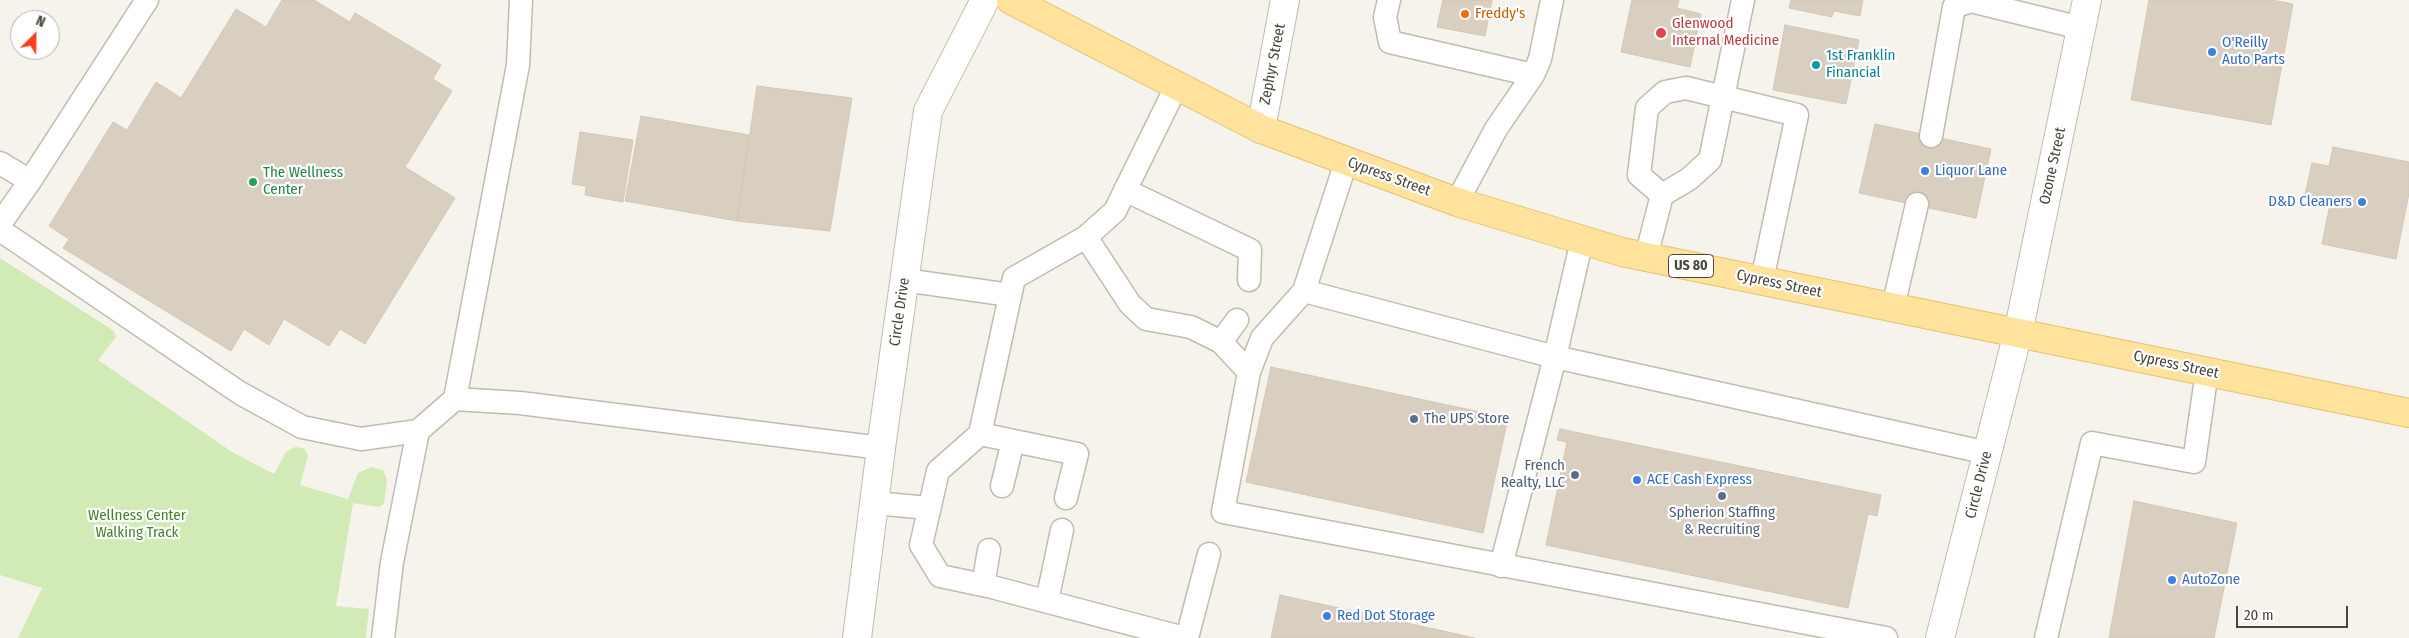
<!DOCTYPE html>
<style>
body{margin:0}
#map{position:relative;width:2409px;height:638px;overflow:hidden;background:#f6f3ec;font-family:"Fira Sans Condensed",sans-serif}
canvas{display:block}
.north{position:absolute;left:10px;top:10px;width:50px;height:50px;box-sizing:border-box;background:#fff;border:1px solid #b7b4b0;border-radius:50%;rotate:23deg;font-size:14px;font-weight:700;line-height:20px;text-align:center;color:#4b4439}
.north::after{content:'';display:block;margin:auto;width:18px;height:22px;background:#fc3f1d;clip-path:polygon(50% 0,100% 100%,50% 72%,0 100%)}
.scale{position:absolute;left:2236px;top:606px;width:112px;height:22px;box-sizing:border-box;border:2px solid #4b4439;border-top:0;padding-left:6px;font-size:15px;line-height:18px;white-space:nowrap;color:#4b4439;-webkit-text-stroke:4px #fff;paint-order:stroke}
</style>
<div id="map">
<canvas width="2409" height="638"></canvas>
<div class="north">N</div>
<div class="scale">20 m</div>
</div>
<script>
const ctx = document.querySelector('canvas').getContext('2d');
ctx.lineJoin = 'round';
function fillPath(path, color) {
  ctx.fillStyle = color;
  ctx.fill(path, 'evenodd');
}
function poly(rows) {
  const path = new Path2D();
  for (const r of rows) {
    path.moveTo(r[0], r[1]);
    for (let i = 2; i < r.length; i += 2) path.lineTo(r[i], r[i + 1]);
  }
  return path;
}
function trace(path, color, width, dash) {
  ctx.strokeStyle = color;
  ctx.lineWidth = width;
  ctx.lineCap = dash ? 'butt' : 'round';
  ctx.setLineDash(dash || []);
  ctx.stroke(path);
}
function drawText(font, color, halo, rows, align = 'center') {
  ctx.font = font + ' "Fira Sans Condensed",sans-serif';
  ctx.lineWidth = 4.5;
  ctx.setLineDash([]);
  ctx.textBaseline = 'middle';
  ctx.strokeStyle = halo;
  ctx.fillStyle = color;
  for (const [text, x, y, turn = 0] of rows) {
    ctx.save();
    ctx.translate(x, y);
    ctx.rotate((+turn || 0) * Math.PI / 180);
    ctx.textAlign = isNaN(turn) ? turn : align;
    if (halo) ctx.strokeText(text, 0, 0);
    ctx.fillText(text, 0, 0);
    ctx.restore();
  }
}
fillPath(poly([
 [0,258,114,331,116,337,98,360,232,452,274,474,286,452,295,447,304,448,308,456,300,485,348,499,358,473,371,467,383,470,387,479,384,504,379,507,353,503,336,606,369,609,366,638,18,638,42,588,0,575]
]), '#d2eab5');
const building = poly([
 [282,0,314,0,350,22,355,13,441,65,433,79,452,91,405,167,455,198,365,344,340,329,329,346,284,319,269,345,244,329,231,351,63,248,69,239,49,226,113,122,127,130,156,82,181,98,236,9,266,27,282,0],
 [1443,0,1492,0,1485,36,1437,27,1443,0],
 [1632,0,1679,0,1677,8,1701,14,1690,67,1621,52,1632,0],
 [1791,0,1863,0,1860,16,1834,11,1832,17,1789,8,1791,0],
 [2149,0,2272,0,2293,4,2271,125,2131,100,2149,0],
 [1785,25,1859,40,1846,104,1773,90,1785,25],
 [757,86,852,98,830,231,737,221,757,86],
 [641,116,749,135,737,221,625,201,641,116],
 [1875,124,1991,149,1976,218,1859,193,1875,124],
 [580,132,633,140,623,202,585,195,586,186,572,184,580,132],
 [2333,147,2409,162,2409,193,2396,259,2322,244,2330,204,2304,199,2312,163,2329,166,2333,147],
 [1271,367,1508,418,1483,533,1246,482,1271,367],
 [1560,429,1881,495,1877,516,1868,514,1848,608,1546,545,1567,442,1557,440,1560,429],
 [2134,501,2237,523,2214,638,2109,638,2134,501],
 [1280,595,1475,638,1271,638,1280,595]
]);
fillPath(building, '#d8cfc1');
trace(building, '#d3c7b4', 1);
const lane = poly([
 [1389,0,1385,17,1390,42,1533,75],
 [1931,136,1954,7,1971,1,2081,28],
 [0,163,30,181,0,224],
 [30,181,147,0],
 [1125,190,1250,250,1249,280],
 [1662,195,1689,179,1710,160,1743,0],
 [1457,202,1496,129,1533,75,1540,59,1552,0],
 [0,230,240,393,302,427,361,439,418,431],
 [1086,237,1130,304,1146,319,1191,327,1221,342,1249,372,1223,512,1886,638],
 [1646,257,1662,195,1639,175,1647,108,1665,92,1686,88,1797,115,1762,280],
 [904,280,1010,295],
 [1304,291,1555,357,1988,453],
 [1893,307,1917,204],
 [1221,342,1237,320],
 [1249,372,1262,338,1304,291,1346,162],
 [455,399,518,65,521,0],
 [980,434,938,471,921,545,940,576,992,587,1184,638],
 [1002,486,1013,441],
 [1066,498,1077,454,980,434,1014,278,1086,237,1115,211,1177,85],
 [874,503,929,508],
 [1501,566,1555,357,1582,240],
 [983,585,989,550],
 [1047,601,1062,530],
 [383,638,392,562,418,431,455,399,520,403,881,448],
 [1187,638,1209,554],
 [2046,638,2092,443,2194,462,2207,371]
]);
const street = poly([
 [1261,129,1285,0],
 [857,638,881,448,928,111,985,0],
 [1940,638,2018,333,2087,0]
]);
const primary = poly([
 [1011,0,1261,129,1457,202,1622,252,2409,413]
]);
trace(lane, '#c2bbae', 25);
trace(street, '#c2bbae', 30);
trace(primary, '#e6c16a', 30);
trace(lane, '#fff', 22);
trace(street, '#fff', 28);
trace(primary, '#ffe39c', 28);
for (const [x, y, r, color] of [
 [1465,14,5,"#e8710a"],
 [1661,33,6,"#e0444e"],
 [2212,52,5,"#3f7fe0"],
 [1816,65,5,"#0f9aa8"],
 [1925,171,5,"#3f7fe0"],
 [253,182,5,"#2e9e5b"],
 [2362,202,5,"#3f7fe0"],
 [1414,419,5,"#5c6f8a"],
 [1575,475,5,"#5c6f8a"],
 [1637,480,5,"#3f7fe0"],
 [1722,496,5,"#5c6f8a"],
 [2172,580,5,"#3f7fe0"],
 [1327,616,5,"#3f7fe0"]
]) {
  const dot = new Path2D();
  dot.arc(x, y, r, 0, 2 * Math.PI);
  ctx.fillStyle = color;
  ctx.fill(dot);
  trace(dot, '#fff', 2);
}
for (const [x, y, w] of [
 [1691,266,45]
]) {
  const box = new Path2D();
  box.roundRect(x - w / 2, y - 11.5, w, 23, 4);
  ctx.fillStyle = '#fff';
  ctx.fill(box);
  trace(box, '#4b4439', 1);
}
drawText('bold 14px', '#4b4439', null, [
 ["US 80",1691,266]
]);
drawText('15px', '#c56008', '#fff', [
 ["Freddy's",1475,14]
], 'left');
drawText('15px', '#be3a42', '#fff', [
 ["Glenwood",1672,24],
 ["Internal Medicine",1672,41]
], 'left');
drawText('15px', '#366cbe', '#fff', [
 ["O'Reilly",2222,43],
 ["Auto Parts",2222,60],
 ["Liquor Lane",1935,171],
 ["D&D Cleaners",2352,202,"right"],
 ["ACE Cash Express",1647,480],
 ["AutoZone",2182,580],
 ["Red Dot Storage",1337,616]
], 'left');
drawText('15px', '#0d838f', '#fff', [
 ["1st Franklin",1826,56],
 ["Financial",1826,73]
], 'left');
drawText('15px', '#4b4439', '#fff', [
 ["Zephyr Street",1273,64,-79],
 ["Ozone Street",2053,166,-78],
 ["Cypress Street",1389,177,20],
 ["Cypress Street",1779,284,12],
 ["Circle Drive",900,312,-82],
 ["Cypress Street",2176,365,12],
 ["Circle Drive",1979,485,-76]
]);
drawText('15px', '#27864d', '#fff', [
 ["The Wellness",263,173],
 ["Center",263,190]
], 'left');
drawText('15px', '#4e5e75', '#fff', [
 ["The UPS Store",1424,419],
 ["French",1565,466,"right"],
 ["Realty, LLC",1565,483,"right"],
 ["Spherion Staffing",1722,513,"center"],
 ["& Recruiting",1722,530,"center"]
], 'left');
drawText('15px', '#4a7f2a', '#fff', [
 ["Wellness Center",137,516],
 ["Walking Track",137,533]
]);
</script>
